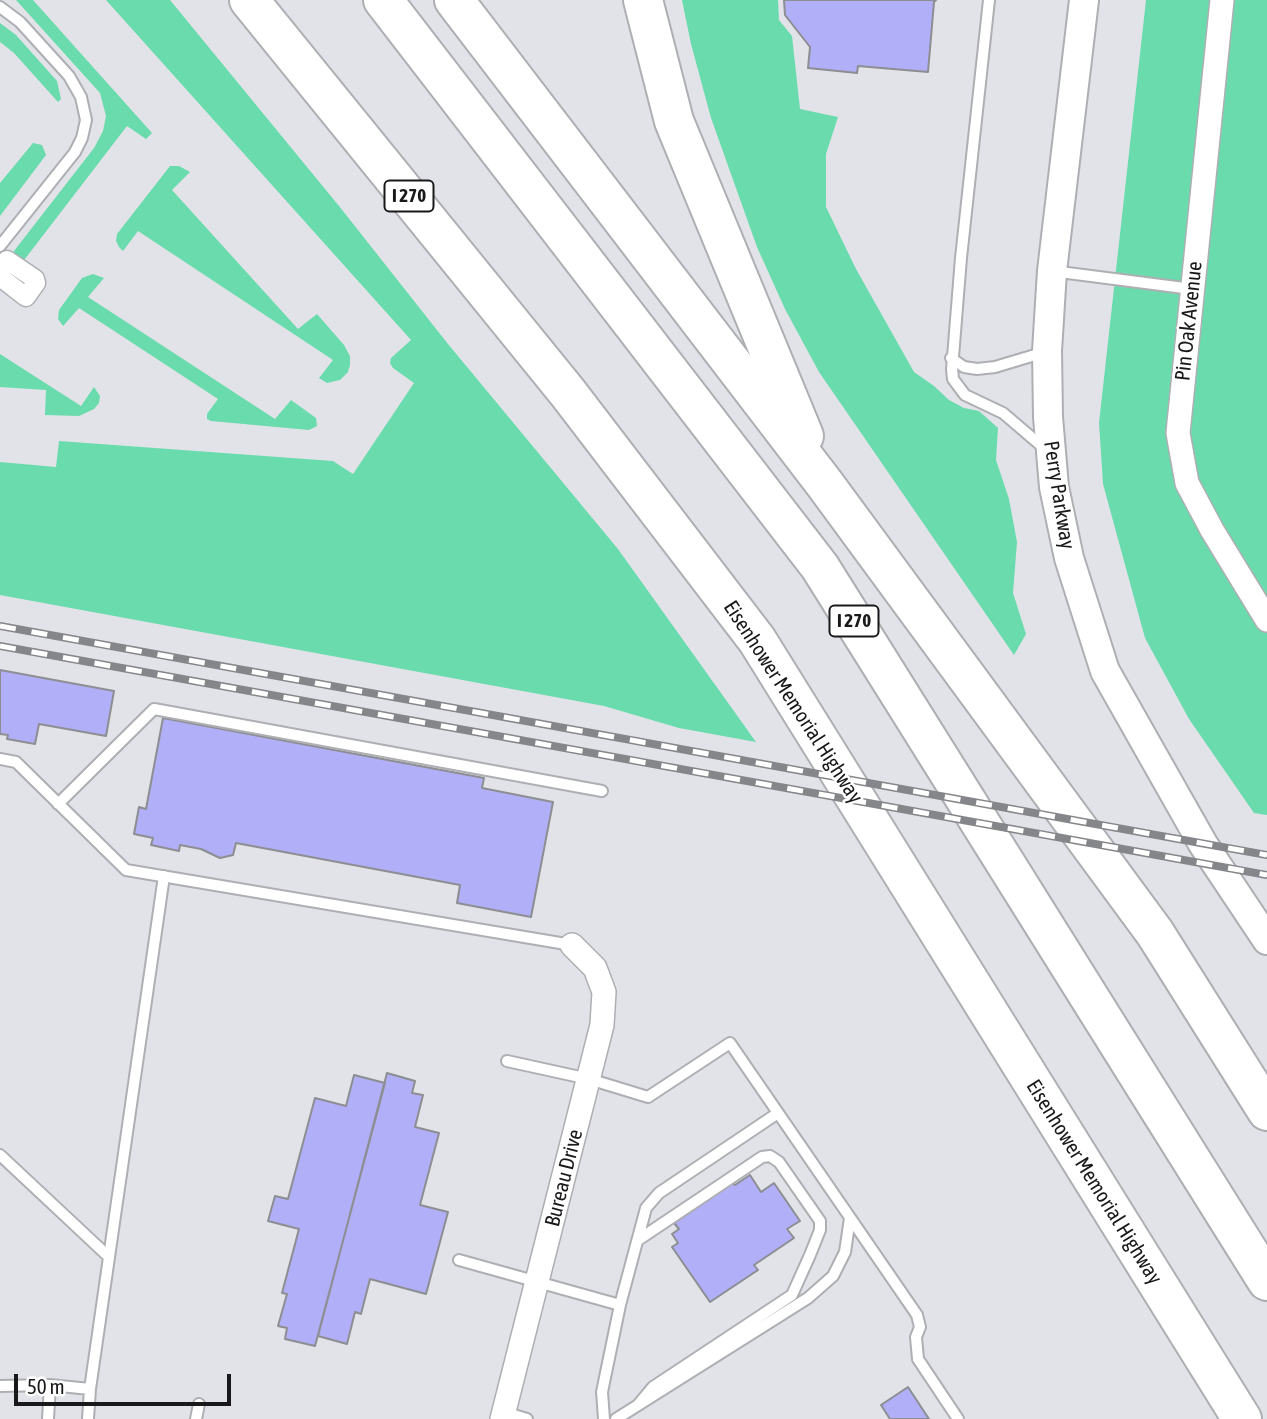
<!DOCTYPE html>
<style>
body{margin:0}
#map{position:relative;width:1267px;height:1419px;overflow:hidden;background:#e1e3e8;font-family:"Asap Condensed",sans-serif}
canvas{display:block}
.scale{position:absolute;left:14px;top:1374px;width:217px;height:32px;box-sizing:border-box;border:4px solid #19191b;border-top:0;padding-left:9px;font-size:21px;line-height:24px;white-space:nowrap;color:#19191b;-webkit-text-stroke:5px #fff;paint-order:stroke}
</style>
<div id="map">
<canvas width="1267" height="1419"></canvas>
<div class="scale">50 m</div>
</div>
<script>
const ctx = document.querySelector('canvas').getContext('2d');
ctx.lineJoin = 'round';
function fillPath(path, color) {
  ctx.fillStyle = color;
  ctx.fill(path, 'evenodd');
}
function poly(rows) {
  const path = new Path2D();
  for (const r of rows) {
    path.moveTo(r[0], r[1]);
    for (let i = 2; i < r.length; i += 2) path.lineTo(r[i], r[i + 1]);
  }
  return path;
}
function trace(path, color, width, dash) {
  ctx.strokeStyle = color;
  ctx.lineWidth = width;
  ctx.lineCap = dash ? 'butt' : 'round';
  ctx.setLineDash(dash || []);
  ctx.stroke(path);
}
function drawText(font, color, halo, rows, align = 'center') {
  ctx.font = font + ' "Asap Condensed",sans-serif';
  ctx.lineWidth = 5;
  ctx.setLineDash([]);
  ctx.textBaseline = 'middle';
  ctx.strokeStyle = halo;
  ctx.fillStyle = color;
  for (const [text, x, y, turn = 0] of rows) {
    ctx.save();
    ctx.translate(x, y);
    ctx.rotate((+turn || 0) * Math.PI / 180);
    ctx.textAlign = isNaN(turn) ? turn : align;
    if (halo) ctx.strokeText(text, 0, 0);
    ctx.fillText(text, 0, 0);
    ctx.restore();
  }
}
fillPath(poly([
 [16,0,33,0,152,133,146,139,127,126,18,268,7,260,94,148,103,131,106,116,100,93],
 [106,0,170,0,339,206,448,344,618,549,756,742,679,728,604,706,0,595,0,462,56,467,59,441,333,461,353,474,414,383,393,368,390,363,391,358,411,340],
 [682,0,778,0,779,20,792,36,800,109,838,117,826,154,826,207,856,269,914,372,934,386,949,400,964,408,979,411,998,428,996,460,1009,499,1017,542,1013,593,1026,634,1014,655,819,372,785,309,757,247,711,118,691,44],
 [1146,0,1267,0,1267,815,1254,813,1189,719,1145,638,1103,484,1099,423],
 [0,23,16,35,57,81,61,99,58,102,14,53,0,42],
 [33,143,42,145,46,155,0,216,0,183],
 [170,166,179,166,190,172,172,190,298,329,317,314,344,345,350,356,350,365,348,372,340,380,327,383,319,378,333,360,138,231,123,251,119,247,116,241,117,234],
 [93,274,104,278,88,297,275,419,291,400,316,418,317,426,309,430,211,421,207,419,207,414,218,399,79,308,63,326,58,319,59,310,82,278],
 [0,354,81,406,94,387,100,396,99,403,94,409,79,416,45,415,46,390,0,387]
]), '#6adbac');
const building = poly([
 [784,0,936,0,934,2,928,72,858,66,857,73,808,68,810,47,785,15,784,0],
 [0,670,114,691,106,736,39,724,35,744,7,739,8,735,0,734,0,670],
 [163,718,484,778,482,788,553,802,531,917,457,903,460,885,236,843,233,855,220,858,201,849,180,845,179,851,151,845,153,838,134,834,139,807,146,809,163,718],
 [387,1073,415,1081,412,1093,423,1095,415,1127,439,1133,420,1205,448,1212,426,1294,370,1279,361,1314,355,1312,347,1344,318,1336,387,1073],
 [354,1075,385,1083,315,1346,285,1339,287,1328,278,1326,287,1294,282,1293,299,1229,268,1221,275,1196,288,1199,315,1098,346,1106,354,1075],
 [750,1175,761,1192,774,1183,800,1221,787,1229,794,1238,754,1265,758,1270,710,1302,672,1247,678,1243,672,1234,679,1229,674,1223,733,1183,735,1185,750,1175],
 [908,1387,929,1419,890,1419,881,1405,908,1387]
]);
fillPath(building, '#b1aff8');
trace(building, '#8d8e92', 2);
const service = poly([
 [989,0,961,258,952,369,953,379,965,395,1003,413,1044,448],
 [0,7,20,22,69,76,81,97,86,120,82,138,75,152,0,246],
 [1052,271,1192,289],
 [951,358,964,367,977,369,995,367,1045,352],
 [0,759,16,762,126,870,572,945],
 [58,804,154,709,602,791],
 [507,1061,589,1079,648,1097,730,1043,917,1315,920,1327,916,1337,918,1359,958,1419],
 [0,1155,109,1257],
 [459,1260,620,1305,602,1392,604,1419],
 [620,1305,646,1208,659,1193,778,1113],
 [0,1386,50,1385,90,1389,164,876],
 [638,1405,653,1387,792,1295,810,1255,820,1230,820,1221,779,1162,770,1156,762,1157,638,1240],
 [504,1412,527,1419],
 [48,1419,50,1385],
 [88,1419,90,1389],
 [196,1419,199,1404],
 [616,1419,808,1298,833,1276,845,1252,850,1218]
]);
const pedestrian = poly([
 [0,270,7,260,35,279,36,283,26,297,0,277]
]);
const minor = poly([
 [1222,0,1178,433,1187,483,1212,530,1267,620],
 [502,1419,602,1025,604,992,595,968,572,945]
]);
const tertiary = poly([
 [1084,0,1052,271,1047,351,1048,417,1054,487,1069,558,1105,671,1203,844,1267,940]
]);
const motorway = poly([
 [249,0,568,393,757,640,1242,1419],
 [383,0,820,567,1267,1281],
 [454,0,824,483,1155,933,1267,1111],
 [643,0,674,121,804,436]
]);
trace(service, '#adafb3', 14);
trace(pedestrian, '#adafb3', 21);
trace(minor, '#adafb3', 26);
trace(tertiary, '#adafb3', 32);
trace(motorway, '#adafb3', 42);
trace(service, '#fff', 10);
trace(pedestrian, '#fff', 18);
trace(minor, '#fff', 23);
trace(tertiary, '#fff', 28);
trace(motorway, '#fff', 38);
const rail = poly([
 [0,626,1267,855],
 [0,646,1267,875]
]);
trace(rail, '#858689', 8);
trace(rail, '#fff', 5, [16]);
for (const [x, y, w] of [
 [409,196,49],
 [854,621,49]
]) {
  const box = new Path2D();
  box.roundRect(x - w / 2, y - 15.5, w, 31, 5);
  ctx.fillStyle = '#fff';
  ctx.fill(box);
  trace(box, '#19191b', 2);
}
drawText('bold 19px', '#19191b', null, [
 ["I 270",409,196],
 ["I 270",854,621]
]);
drawText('21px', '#19191b', '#fff', [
 ["Pin Oak Avenue",1189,321,-84],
 ["Perry Parkway",1059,495,81],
 ["Eisenhower Memorial Highway",793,702,57],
 ["Bureau Drive",564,1178,-76],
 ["Eisenhower Memorial Highway",1094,1182,58]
]);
</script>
